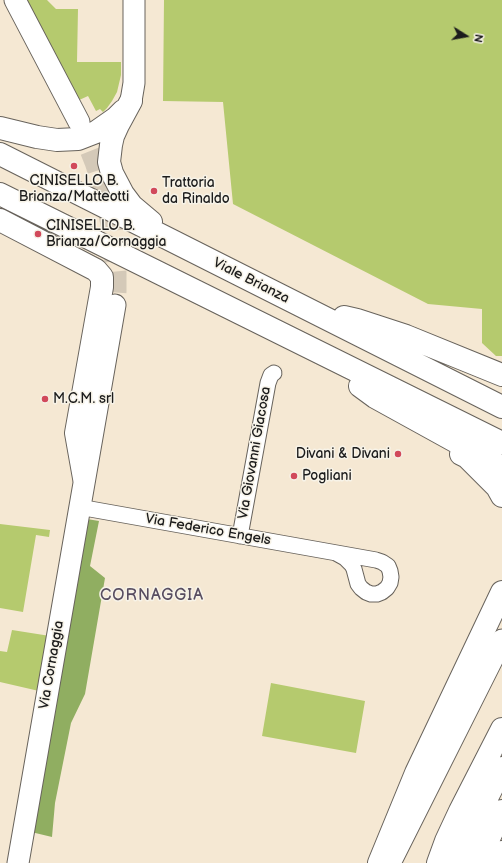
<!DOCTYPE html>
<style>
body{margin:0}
#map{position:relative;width:502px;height:863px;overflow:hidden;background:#f5e8d3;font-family:"Balsamiq Sans",sans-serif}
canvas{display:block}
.north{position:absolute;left:446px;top:16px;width:40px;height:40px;-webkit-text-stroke:3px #f7f3e8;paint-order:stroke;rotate:101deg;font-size:11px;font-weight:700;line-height:16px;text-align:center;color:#1c1c1c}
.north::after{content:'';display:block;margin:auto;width:14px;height:18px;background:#1c1c1c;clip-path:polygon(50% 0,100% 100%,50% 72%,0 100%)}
</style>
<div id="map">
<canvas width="502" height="863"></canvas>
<div class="north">N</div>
</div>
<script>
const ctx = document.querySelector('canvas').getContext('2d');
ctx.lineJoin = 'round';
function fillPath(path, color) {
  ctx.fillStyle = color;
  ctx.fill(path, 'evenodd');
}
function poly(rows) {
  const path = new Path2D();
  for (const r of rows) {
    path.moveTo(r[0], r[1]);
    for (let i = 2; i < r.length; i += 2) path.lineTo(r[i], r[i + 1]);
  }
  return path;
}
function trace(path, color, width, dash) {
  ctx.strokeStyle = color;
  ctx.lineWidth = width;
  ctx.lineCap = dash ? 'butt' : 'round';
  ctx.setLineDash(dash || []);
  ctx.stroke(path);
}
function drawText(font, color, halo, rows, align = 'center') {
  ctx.font = font + ' "Balsamiq Sans",sans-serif';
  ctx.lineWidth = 3;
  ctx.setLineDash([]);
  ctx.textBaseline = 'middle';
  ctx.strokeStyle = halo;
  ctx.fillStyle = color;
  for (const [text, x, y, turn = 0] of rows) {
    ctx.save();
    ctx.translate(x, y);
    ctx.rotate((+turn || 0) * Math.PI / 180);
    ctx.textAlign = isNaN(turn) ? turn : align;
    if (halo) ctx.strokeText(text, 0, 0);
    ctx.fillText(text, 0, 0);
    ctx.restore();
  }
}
fillPath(poly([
 [23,0,47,0,56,9,78,9,77,62,121,62,121,75,117,92,112,101,107,108,103,112,100,109,96,111,88,96,77,101],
 [164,0,502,0,502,356,496,356,482,343,482,309,428,304,233,204,223,102,163,101],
 [0,524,50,530,49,537,36,535,23,612,0,608],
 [12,630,50,636,39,691,0,682,0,651,7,652],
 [271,683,365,701,356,753,262,736]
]), '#b5ca6e');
fillPath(poly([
 [81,518,99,521,90,566,105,578,85,694,71,723,55,803,52,837,27,831]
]), '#90ae61');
trace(poly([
 [79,122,95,162,103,186,112,229,116,273,116,291,115,305]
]), '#d4c9b8', 21, [21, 10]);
const street = poly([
 [79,507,376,560,382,562,388,566,390,571,391,577,390,583,387,588,382,592,377,594,371,594,366,592,361,588,358,584,354,569,352,565,345,558,336,553],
 [240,536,268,383,271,375,274,373]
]);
const secondary = poly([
 [15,0,79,122],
 [131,101,134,83,134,0],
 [18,863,115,305],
 [390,863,502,640]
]);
const highway = poly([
 [131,101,118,125,113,136,111,145,109,162,112,173,123,194,132,206,151,222],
 [0,128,37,137,57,140,78,139,96,132,116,118,123,111],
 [0,154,502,407],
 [0,194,502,443],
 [0,220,96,270,102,277,102,287,76,433,79,450,84,478],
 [344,317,357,320,406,336,502,375],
 [360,386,375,397,502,467],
 [461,454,467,457,497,487,502,496],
 [379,863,416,773,502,592],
 [438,863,446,841,460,811,502,729],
 [454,863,502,768],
 [477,863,502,811],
 [495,863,502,852]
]);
trace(street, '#68635c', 17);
trace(secondary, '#68635c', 23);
trace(highway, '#68635c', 24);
trace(street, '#fff', 15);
trace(secondary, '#fff', 21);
trace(highway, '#fff', 22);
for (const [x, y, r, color] of [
 [74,166,4,"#d1495b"],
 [154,191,4,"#d1495b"],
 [38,234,4,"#d1495b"],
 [45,399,4,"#d1495b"],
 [398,454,4,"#d1495b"],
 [294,476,4,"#d1495b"]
]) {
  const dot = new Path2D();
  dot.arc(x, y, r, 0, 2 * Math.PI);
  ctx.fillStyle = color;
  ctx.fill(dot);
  trace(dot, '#f7f3e8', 1.5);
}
drawText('14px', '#1c1c1c', '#f7f3e8', [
 ["CINISELLO B.",74,181,"center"],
 ["Brianza/Matteotti",74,197,"center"],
 ["Trattoria",162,183],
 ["da Rinaldo",162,199],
 ["CINISELLO B.",46,226],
 ["Brianza/Cornaggia",46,242],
 ["M.C.M. srl",53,399],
 ["Divani & Divani",390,454,"right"],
 ["Pogliani",302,476]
], 'left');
drawText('14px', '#1c1c1c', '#f7f3e8', [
 ["Viale Brianza",251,281,27],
 ["Via Giovanni Giacosa",255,453,-80],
 ["Via Federico Engels",208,530,10],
 ["Via Cornaggia",52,665,-80]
]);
ctx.letterSpacing = '1px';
drawText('16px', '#584d60', '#f7f3e8', [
 ["CORNAGGIA",152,596]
]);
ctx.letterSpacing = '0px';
</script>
